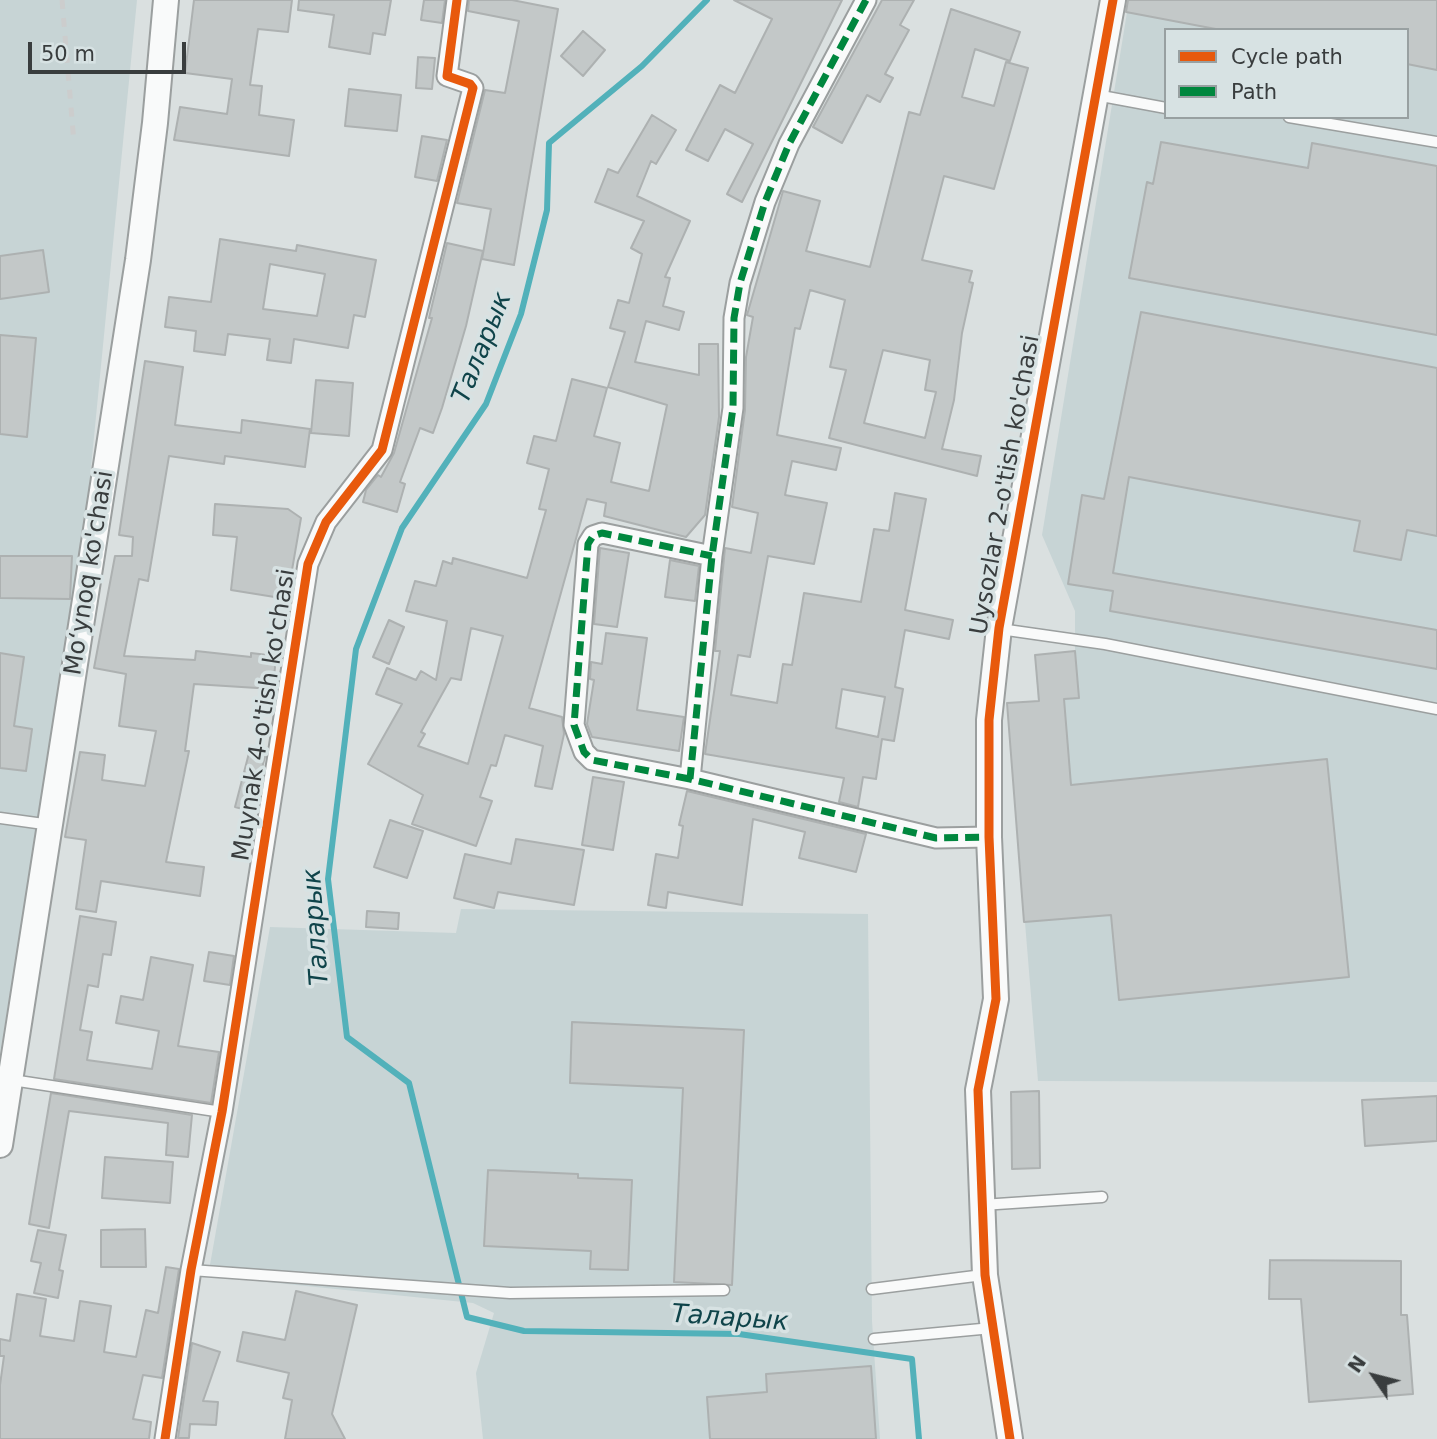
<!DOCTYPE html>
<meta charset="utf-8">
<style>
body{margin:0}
#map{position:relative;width:1437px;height:1439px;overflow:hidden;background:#dae0e0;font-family:"DejaVu Sans",sans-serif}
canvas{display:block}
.legend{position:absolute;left:1164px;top:28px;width:245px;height:91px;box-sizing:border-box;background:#d7e2e3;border:2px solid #98a0a1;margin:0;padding:9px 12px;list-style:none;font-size:21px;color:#393d3e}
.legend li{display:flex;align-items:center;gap:14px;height:35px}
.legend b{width:35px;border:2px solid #98a0a1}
.north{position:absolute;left:1339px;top:1341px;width:70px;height:70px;-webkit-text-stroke:5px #d7e2e3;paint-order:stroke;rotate:305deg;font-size:19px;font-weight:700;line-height:28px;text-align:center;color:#393d3e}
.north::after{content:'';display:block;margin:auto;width:24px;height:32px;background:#393d3e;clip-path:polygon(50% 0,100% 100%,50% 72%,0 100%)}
.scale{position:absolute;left:28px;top:42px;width:158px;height:32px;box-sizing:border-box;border:4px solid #393d3e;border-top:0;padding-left:9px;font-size:21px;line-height:24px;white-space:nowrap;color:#393d3e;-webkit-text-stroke:5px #d7e2e3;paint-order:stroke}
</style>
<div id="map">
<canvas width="1437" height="1439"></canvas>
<ul class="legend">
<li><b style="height:9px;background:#e8590c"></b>Cycle path</li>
<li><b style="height:9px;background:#00873e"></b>Path</li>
</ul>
<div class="north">N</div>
<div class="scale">50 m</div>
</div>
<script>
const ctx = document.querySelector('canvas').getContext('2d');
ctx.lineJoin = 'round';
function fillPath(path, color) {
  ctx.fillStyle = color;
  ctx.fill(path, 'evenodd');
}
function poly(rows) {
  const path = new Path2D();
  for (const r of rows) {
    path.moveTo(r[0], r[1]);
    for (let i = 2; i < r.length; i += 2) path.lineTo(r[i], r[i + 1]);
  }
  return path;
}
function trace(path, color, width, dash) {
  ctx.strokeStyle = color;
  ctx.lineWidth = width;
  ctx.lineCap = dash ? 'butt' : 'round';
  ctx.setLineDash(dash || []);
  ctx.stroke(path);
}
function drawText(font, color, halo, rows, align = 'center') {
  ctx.font = font + ' "DejaVu Sans",sans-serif';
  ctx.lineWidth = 7;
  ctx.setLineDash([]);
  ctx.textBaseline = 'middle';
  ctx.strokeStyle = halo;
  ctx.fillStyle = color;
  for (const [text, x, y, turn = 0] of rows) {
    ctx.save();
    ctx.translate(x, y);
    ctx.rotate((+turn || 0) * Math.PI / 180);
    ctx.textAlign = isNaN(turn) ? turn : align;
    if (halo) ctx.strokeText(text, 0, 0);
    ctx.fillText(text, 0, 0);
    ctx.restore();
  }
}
fillPath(poly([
 [0,0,137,0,80,579,0,1053],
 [1129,0,1437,0,1437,1082,1038,1081,1007,703,1038,701,1035,655,1075,651,1075,611,1042,535],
 [1166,30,1407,30,1407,117,1166,117],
 [461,909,868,914,872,1321,880,1439,483,1439,476,1373,494,1313,473,1303,208,1276,270,927,456,933]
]), '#c7d4d5');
trace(poly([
 [707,0,642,66,549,143,547,210,521,314,486,404,402,528,356,649,328,879,347,1037,409,1083,467,1317,524,1331,739,1334,912,1359,919,1439]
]), '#52b1ba', 6);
const building = poly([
 [194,0,292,0,288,32,258,29,250,85,262,86,259,115,294,120,289,156,174,140,180,107,227,114,232,79,185,73,194,0],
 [299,0,391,0,385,35,373,33,370,54,329,47,334,15,298,10,299,0],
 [424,0,445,0,442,23,421,20,424,0],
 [469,0,512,0,558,9,514,265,482,259,491,209,457,203,485,90,505,93,519,21,468,11,469,0],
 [734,0,842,0,742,202,727,194,753,144,725,129,708,161,686,150,720,85,735,93,772,19,734,0],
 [882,0,914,0,900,25,909,30,885,74,893,78,880,102,867,95,842,143,813,127,882,0],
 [1128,0,1437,0,1437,70,1407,64,1407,30,1221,30,1126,12,1128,0],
 [951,9,1020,32,1010,61,975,49,962,97,994,106,1006,62,1028,68,994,189,944,176,922,260,972,271,969,282,973,283,962,333,954,400,942,449,981,456,977,476,829,438,846,370,830,367,845,300,810,290,800,329,795,328,777,435,841,448,836,470,792,461,785,495,827,503,814,564,768,556,750,657,738,655,731,695,777,703,783,664,792,665,804,593,861,602,874,529,889,531,895,493,926,499,905,610,953,620,949,639,905,630,895,687,903,689,894,741,882,739,876,779,863,777,858,807,839,802,844,778,705,754,720,651,715,651,725,548,751,553,758,513,732,507,745,410,746,357,753,317,747,315,783,191,820,201,806,251,870,267,909,112,920,115,951,9],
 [883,350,930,360,925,390,936,392,925,438,864,423,883,350],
 [842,689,885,697,878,737,836,728,842,689],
 [583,31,605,50,583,76,561,56,583,31],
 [418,57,435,58,432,89,416,88,418,57],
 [349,89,401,95,397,131,345,126,349,89],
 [652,115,676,130,656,164,651,161,637,196,690,221,665,277,670,278,663,306,684,312,679,330,646,321,635,362,699,375,699,344,718,344,719,417,705,515,686,537,604,516,606,503,587,499,529,708,562,717,564,734,552,789,535,786,543,746,505,735,496,766,491,765,480,797,492,801,476,846,412,824,423,795,368,764,402,704,376,694,387,668,416,680,421,671,436,680,447,621,406,611,415,581,436,586,443,561,452,564,453,558,527,578,546,510,539,509,549,469,527,463,534,436,556,441,572,379,607,388,594,436,620,443,611,482,649,491,667,405,608,387,625,332,610,328,618,300,629,303,642,254,631,248,644,221,595,202,608,169,618,173,652,115],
 [471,628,503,636,468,764,418,746,425,734,421,732,451,678,461,680,471,628],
 [422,136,447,140,437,181,415,177,422,136],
 [1161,142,1308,168,1312,143,1437,166,1437,335,1129,278,1147,182,1153,184,1161,142],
 [220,239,296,251,297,245,376,260,365,317,354,315,348,348,294,339,291,363,267,360,270,339,228,334,225,355,194,351,196,331,165,327,169,297,211,302,220,239],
 [270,264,325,274,317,316,263,309,270,264],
 [447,243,483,251,466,326,442,408,433,433,420,428,400,482,405,484,397,512,363,502,366,490,378,475,381,477,394,453,432,318,429,318,447,243],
 [43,250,49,292,0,299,0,256,43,250],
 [1141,312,1437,368,1437,536,1407,530,1401,560,1354,551,1360,521,1129,477,1113,573,1437,630,1437,669,1110,611,1113,591,1068,584,1082,495,1104,499,1141,312],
 [0,335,36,338,27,437,0,434,0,335],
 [145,361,183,367,175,425,241,433,242,420,310,429,305,467,225,456,224,464,169,456,148,581,139,579,124,656,195,660,196,651,251,657,251,653,276,656,273,689,194,684,185,751,189,751,166,862,204,867,200,896,101,881,96,912,76,909,86,840,65,837,80,752,105,755,102,780,145,786,156,731,119,726,126,674,94,668,115,556,132,556,133,537,119,535,145,361],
 [316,380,353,383,349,436,311,433,316,380],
 [215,504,288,509,301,518,287,599,231,590,237,537,213,535,215,504],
 [600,548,629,553,617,627,594,624,600,548],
 [0,556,72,556,70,599,0,598,0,556],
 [670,560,699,566,695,601,665,597,670,560],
 [389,620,404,627,389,664,373,657,389,620],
 [606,633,647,638,637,710,684,717,679,751,592,737,587,724,594,680,590,679,591,662,602,664,606,633],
 [1075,651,1079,698,1064,699,1071,785,1327,759,1349,977,1119,1000,1111,915,1024,922,1007,703,1039,701,1035,655,1075,651],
 [0,653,24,657,14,726,32,729,26,771,0,768,0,653],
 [249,753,265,757,250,811,235,807,249,753],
 [593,777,624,782,613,850,582,845,593,777],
 [687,791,866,834,856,872,799,858,805,832,753,819,742,905,668,892,666,908,648,905,656,854,678,858,683,826,679,825,687,791],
 [390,820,423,831,407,878,374,867,390,820],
 [516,839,584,850,574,905,498,892,494,908,454,898,465,854,511,864,516,839],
 [367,911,399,913,398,929,366,927,367,911],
 [80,916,116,922,111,955,103,954,98,987,88,985,80,1030,92,1032,87,1060,152,1069,159,1031,116,1023,121,996,143,1000,151,957,193,965,178,1046,219,1052,211,1103,54,1079,80,916],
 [209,952,234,956,230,985,204,981,209,952],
 [572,1022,744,1030,732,1285,674,1282,683,1088,570,1083,572,1022],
 [1039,1091,1040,1168,1012,1169,1011,1092,1039,1091],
 [51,1093,192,1115,188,1157,166,1155,168,1123,69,1111,49,1228,29,1224,51,1093],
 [1437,1096,1437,1141,1365,1146,1362,1100,1437,1096],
 [105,1157,173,1162,170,1203,102,1198,105,1157],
 [488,1170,578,1174,578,1178,632,1180,628,1270,590,1269,591,1251,484,1246,488,1170],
 [145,1229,146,1267,101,1267,101,1230,145,1229],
 [38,1230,66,1235,59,1270,63,1271,58,1298,34,1293,41,1263,31,1261,38,1230],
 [1270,1260,1401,1261,1401,1315,1407,1315,1413,1394,1309,1402,1301,1299,1269,1299,1270,1260],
 [166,1267,179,1269,162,1378,143,1375,133,1419,151,1422,149,1439,0,1439,0,1385,4,1356,0,1356,0,1339,10,1341,17,1294,46,1299,40,1336,74,1341,80,1301,111,1306,104,1352,136,1357,146,1310,158,1313,166,1267],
 [296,1291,357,1305,332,1414,345,1439,285,1439,292,1400,283,1398,289,1373,237,1361,243,1332,285,1340,296,1291],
 [192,1343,220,1352,203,1401,218,1402,216,1425,190,1424,189,1438,178,1438,192,1343],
 [871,1366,876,1439,710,1439,707,1397,767,1392,766,1374,871,1366]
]);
fillPath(building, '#c3c8c8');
trace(building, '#adb1b1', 2);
const service = poly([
 [1096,95,1166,108],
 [1289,117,1437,142],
 [1000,629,1105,644,1437,709],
 [0,818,51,825],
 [12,1080,222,1112],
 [982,1205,1102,1197],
 [191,1270,510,1293,724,1290],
 [872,1289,983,1275],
 [874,1339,992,1328]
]);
const minor = poly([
 [866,0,789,144,765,202,740,283,734,318,733,408,712,556,690,779,936,838,989,837],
 [690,779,592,760,584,752,574,725,588,544,593,536,602,533,712,556],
 [165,1439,191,1270,222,1112,308,564,326,522,382,450,473,88,470,84,447,76,457,0]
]);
const tertiary = poly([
 [0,1145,138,260,155,123,166,0],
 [1010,1439,985,1275,978,1090,996,999,989,837,989,720,999,628,1113,0]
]);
trace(service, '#9b9f9f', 13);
trace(minor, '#9b9f9f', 23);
trace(tertiary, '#9b9f9f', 28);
trace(service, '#f9fafa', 10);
trace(minor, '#f9fafa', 19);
trace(tertiary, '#f9fafa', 24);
trace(poly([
 [62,0,74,143]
]), '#cccdcd', 5, [9, 9]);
trace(poly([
 [866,0,789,144,765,202,740,283,734,318,733,408,712,556,690,779,936,838,989,837],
 [690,779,592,760,584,752,574,725,588,544,593,536,602,533,712,556]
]), '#00873e', 7, [14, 7]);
trace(poly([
 [165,1439,191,1270,222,1112,308,564,326,522,382,450,473,88,470,84,447,76,457,0],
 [1010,1439,985,1275,978,1090,996,999,989,837,989,720,999,628,1113,0]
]), '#e8590c', 9);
drawText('24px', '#393d3e', '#d7e2e3', [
 ["Uysozlar 2-o'tish ko'chasi",1006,485,-80],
 ["Moʻynoq ko'chasi",90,573,-81],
 ["Muynak 4-o'tish ko'chasi",265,715,-81]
]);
drawText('italic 26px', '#0f444a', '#d7e2e3', [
 ["Таларык",483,348,-68],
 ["Таларык",317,927,-94],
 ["Таларык",730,1319,4]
]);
</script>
